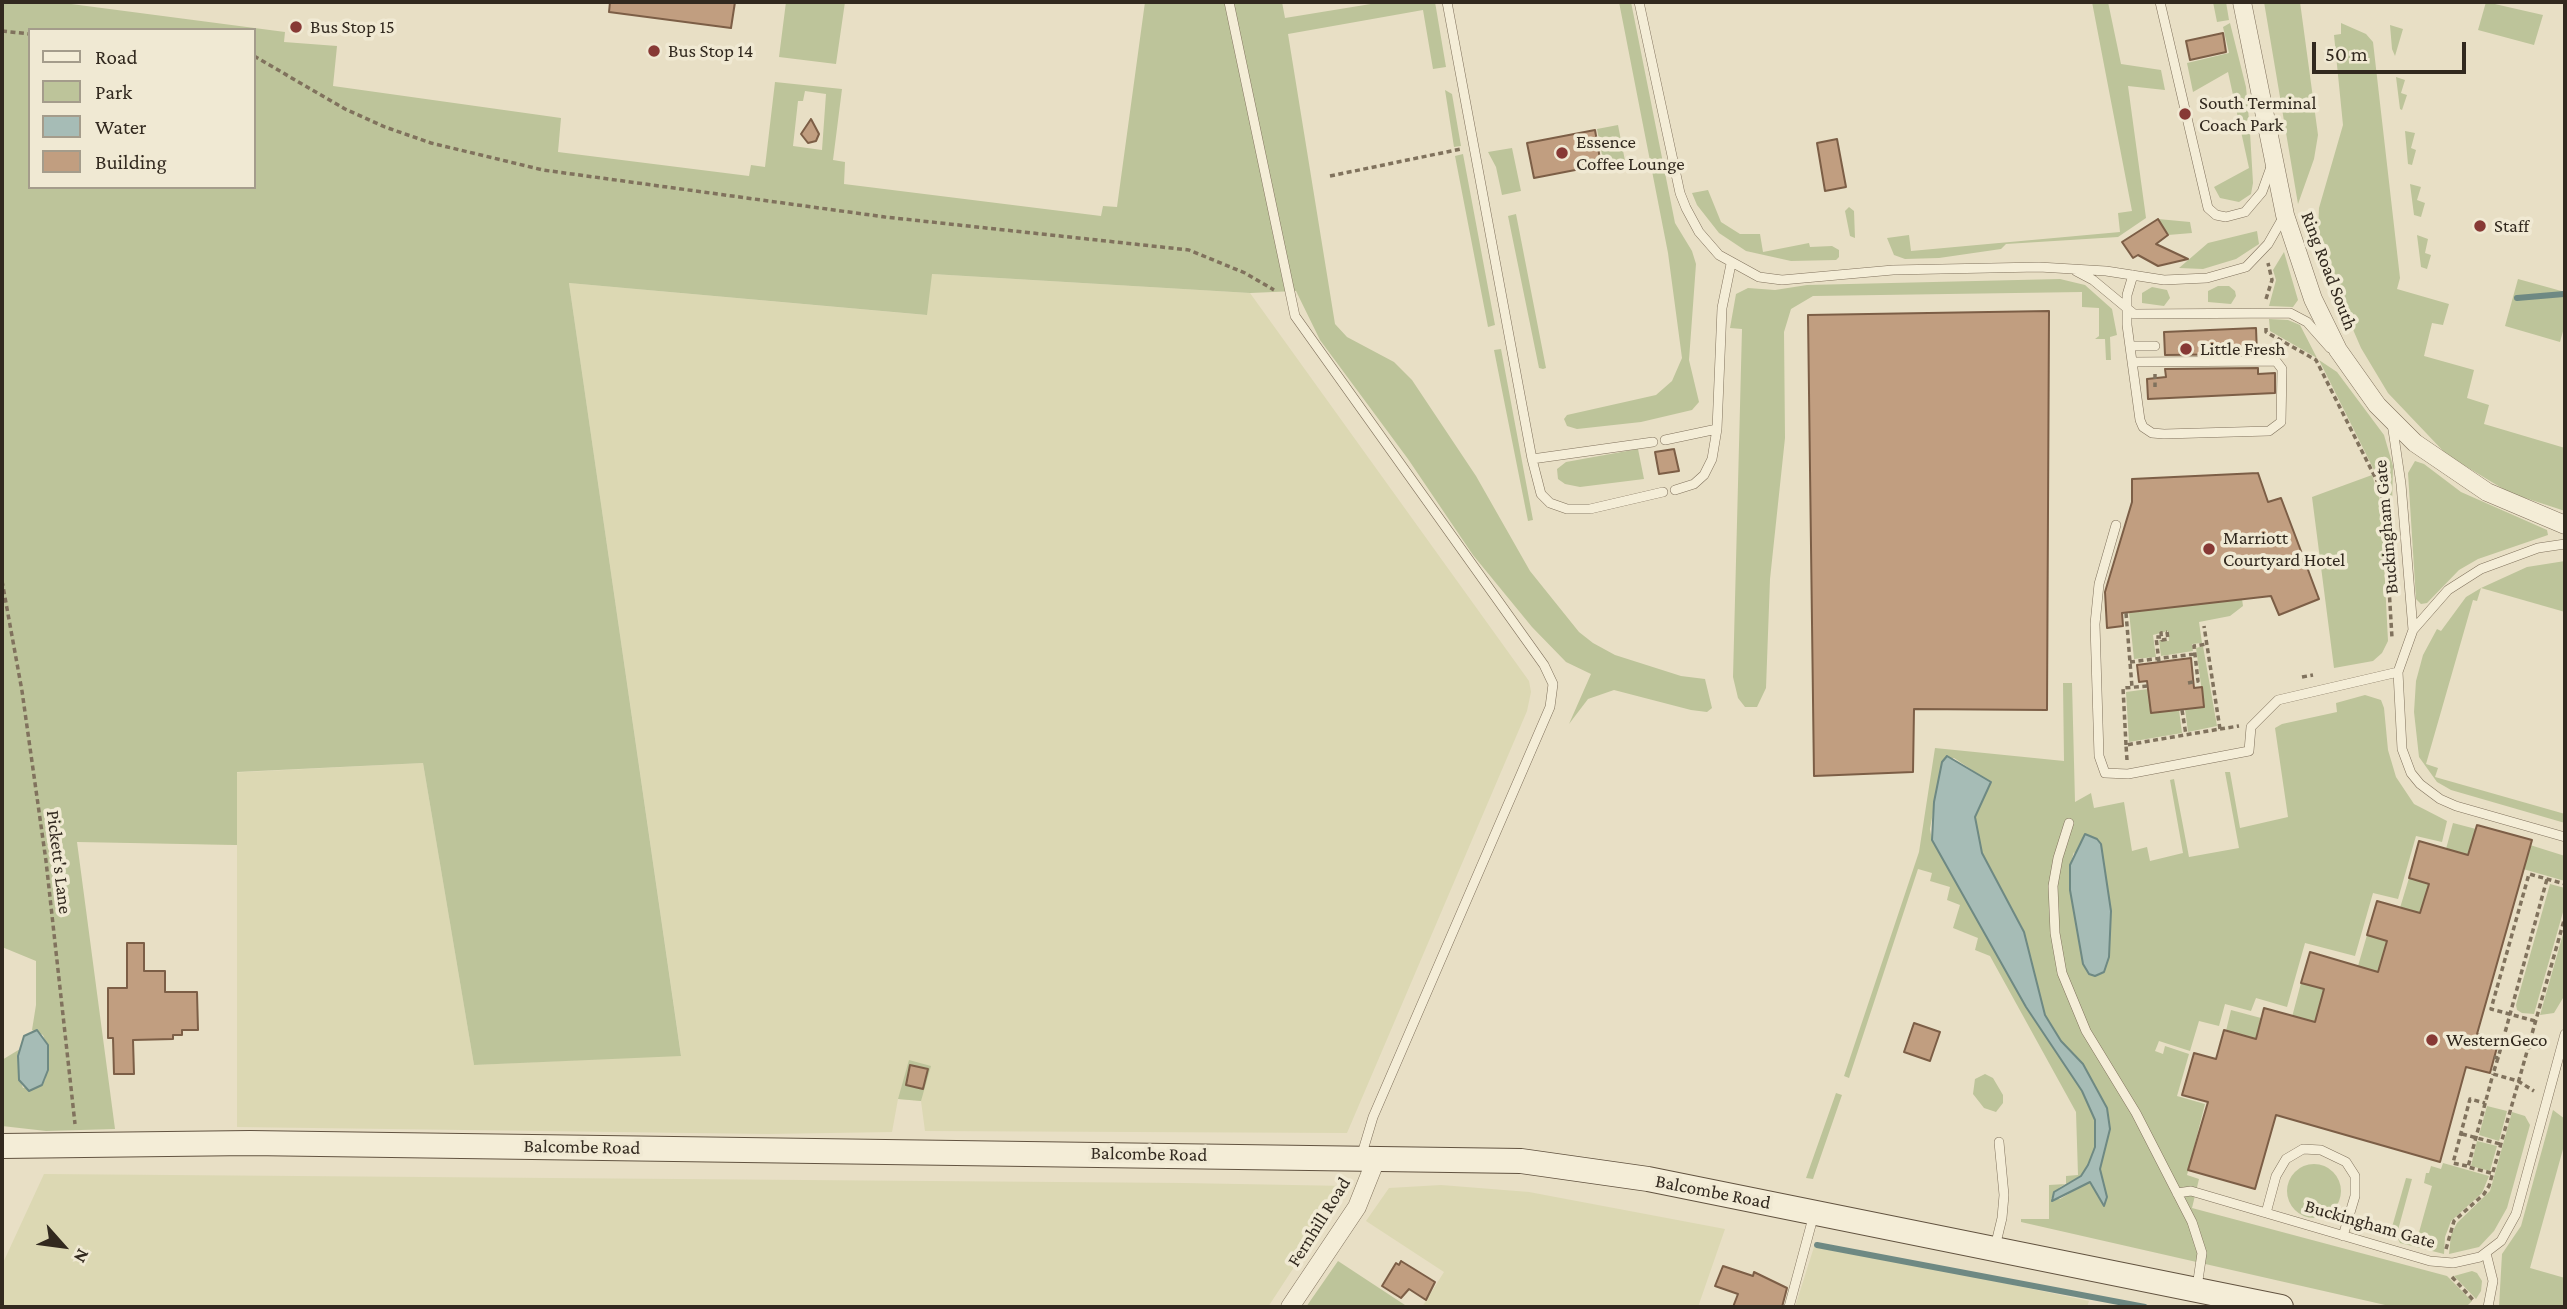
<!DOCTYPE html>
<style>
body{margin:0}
#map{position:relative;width:2567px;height:1309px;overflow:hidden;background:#e8dfc5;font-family:"Crimson Pro",serif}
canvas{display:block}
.frame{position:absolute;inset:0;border:4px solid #32291f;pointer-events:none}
.legend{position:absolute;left:28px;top:28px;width:228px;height:161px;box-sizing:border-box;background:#f0e9d3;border:2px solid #a49c8b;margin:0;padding:9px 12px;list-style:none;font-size:21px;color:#32291f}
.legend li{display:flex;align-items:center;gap:14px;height:35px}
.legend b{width:35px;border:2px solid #a49c8b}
.north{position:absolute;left:28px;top:1211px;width:70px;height:70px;-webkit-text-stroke:5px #f0e9d3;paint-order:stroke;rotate:118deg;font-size:19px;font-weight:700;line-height:28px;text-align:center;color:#32291f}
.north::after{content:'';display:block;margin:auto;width:24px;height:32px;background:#32291f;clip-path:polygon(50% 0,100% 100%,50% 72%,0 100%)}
.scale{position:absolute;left:2312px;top:42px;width:154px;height:32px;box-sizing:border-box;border:4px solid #32291f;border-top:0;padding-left:9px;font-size:21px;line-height:24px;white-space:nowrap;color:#32291f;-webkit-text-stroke:5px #f0e9d3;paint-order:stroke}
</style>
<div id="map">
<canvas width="2567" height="1309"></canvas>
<div class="frame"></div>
<ul class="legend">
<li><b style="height:9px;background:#f4edd7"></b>Road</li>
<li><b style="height:19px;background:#bdc49a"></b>Park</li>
<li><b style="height:19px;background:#a6bcb6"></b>Water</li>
<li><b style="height:19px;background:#c19e80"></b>Building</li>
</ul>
<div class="north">N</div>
<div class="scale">50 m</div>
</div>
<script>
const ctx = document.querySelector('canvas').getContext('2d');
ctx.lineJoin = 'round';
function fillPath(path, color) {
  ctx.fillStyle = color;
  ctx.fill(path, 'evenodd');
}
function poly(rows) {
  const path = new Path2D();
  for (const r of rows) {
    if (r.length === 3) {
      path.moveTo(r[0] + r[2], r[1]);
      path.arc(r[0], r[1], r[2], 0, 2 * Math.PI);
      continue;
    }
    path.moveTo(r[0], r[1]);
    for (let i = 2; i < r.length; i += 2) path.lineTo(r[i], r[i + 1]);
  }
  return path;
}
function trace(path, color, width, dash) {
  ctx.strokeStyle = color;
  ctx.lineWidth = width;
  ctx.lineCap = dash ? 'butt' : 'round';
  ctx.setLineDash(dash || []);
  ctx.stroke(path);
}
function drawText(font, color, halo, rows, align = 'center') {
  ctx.font = font + ' "Crimson Pro",serif';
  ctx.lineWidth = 7;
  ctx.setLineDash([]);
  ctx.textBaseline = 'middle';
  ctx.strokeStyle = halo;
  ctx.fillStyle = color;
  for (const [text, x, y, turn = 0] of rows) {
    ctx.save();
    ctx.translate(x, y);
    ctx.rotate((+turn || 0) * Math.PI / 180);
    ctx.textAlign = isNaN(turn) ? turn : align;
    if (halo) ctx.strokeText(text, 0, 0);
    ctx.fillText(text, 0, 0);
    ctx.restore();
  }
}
fillPath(poly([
 [931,274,1250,293,1529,681,1531,692,1527,711,1347,1133,925,1131,921,1101,898,1099,892,1132,768,1134,237,1127,237,845,77,841,69,781,423,763,474,1065,681,1055,569,283,926,315],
 [44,1174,1184,1183,1347,1186,1268,1307,2,1307,2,1265],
 [1441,1185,1529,1192,1725,1229,1698,1307,1422,1307,1444,1272,1366,1221,1389,1188],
 [1814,1247,1985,1279,2089,1301,2087,1307,1795,1307]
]), '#dcd8b3');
fillPath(poly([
 [2,2,56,2,285,32,284,42,337,46,333,86,561,118,558,152,749,176,751,165,765,167,775,82,842,89,833,160,845,162,844,184,1101,216,1103,206,1117,207,1145,2,1282,2,1285,18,1383,2,1435,2,1446,67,1433,69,1423,10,1288,34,1335,324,1347,337,1394,362,1412,380,1476,476,1530,571,1579,632,1593,643,1615,655,1681,676,1705,679,1712,708,1707,712,1691,710,1614,690,1588,699,1569,724,1591,674,1566,662,1532,627,1473,555,1408,459,1320,340,1296,291,1250,293,932,274,927,315,569,283,681,1056,474,1065,423,763,237,772,237,845,77,842,115,1129,46,1131,2,1126,2,1060,20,1049,18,1074,23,1088,45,1081,49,1051,43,1035,32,1030,36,1005,36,961,2,947],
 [30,30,254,30,254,187,30,187],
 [805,91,826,94,822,150,793,146,798,101,803,101],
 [786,2,845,2,836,64,779,57],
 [1619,2,1631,2,1675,223,1692,251,1696,264,1689,360,1699,402,1692,410,1641,422,1577,429,1567,426,1564,419,1567,415,1656,395,1672,381,1682,358,1668,253],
 [2092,2,2108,2,2121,64,2161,70,2165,90,2128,86,2146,218,2118,237,2006,244,2001,249,1939,258,1905,259,1894,255,1887,238,1909,235,1911,251,2120,232,2118,213,2132,211],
 [2213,2,2226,2,2229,20,2217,22],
 [2264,2,2300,2,2318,135,2314,159,2298,204],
 [2486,2,2543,15,2534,45,2478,30],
 [2230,23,2246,87,2249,120,2245,121,2245,131,2250,132,2253,183,2251,194,2239,202,2220,198,2214,187,2249,168,2228,72,2193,92,2187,63,2229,53,2223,27],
 [2341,23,2366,34,2373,42,2400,278,2397,289,2449,304,2443,325,2432,323,2424,356,2474,370,2467,398,2489,405,2484,424,2565,448,2565,511,2510,493,2447,455,2388,393,2361,348,2328,272,2318,232,2319,208,2343,125,2334,35,2341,34],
 [2390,25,2403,29,2395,56,2392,49],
 [2396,77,2405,80,2401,93,2407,95,2402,110,2400,109],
 [1445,90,1452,94,1461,146,1454,147],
 [1618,125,1626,166,1605,170,1597,129],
 [2405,131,2415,133,2411,148,2416,150,2412,165,2408,164],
 [1512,148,1521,191,1502,195,1496,167,1488,152],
 [1463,154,1495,325,1488,327,1455,156],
 [2410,184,2421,187,2417,200,2425,203,2421,217,2414,215],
 [1708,190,1721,222,1740,234,1760,234,1763,252,1809,243,1810,247,1832,246,1839,250,1839,257,1836,260,1791,261,1746,251,1719,233,1697,205,1692,193],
 [1849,207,1854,211,1855,238,1850,236,1845,211],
 [1516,214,1546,368,1543,369,1539,368,1508,216],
 [2158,219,2190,222,2192,233,2168,235],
 [2257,231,2259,244,2236,259,2203,269,2179,268,2208,243],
 [2417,235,2428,239,2425,253,2431,255,2427,269,2421,267],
 [2284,252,2298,300,2293,307,2269,306,2276,280,2273,270],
 [2060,279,2085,285,2112,309,2117,335,2110,337,2111,360,2106,360,2105,339,2095,339,2099,336,2099,308,2082,307,2082,292,1813,296,1791,309,1784,332,1785,438,1770,579,1766,688,1757,707,1745,707,1738,698,1733,677,1742,329,1730,328,1736,294,1748,288,1775,290,1807,285],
 [2518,279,2565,292,2565,324,2560,342,2505,326],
 [2218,286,2229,286,2235,291,2236,296,2231,304,2208,302,2208,291],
 [2152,287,2167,290,2170,298,2164,306,2142,303,2142,293],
 [2269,319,2288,320,2300,325,2317,358,2270,331],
 [1501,349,1533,520,1528,521,1494,350],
 [2319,360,2337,372,2384,435,2393,466,2392,506],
 [1638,449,1644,479,1580,487,1565,484,1558,479,1557,469,1566,462],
 [2415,461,2424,464,2461,492,2547,530,2548,535,2478,559,2459,570,2427,603,2421,604,2416,599,2408,473],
 [2372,475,2381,503,2388,641,2382,653,2373,661,2334,668,2312,497],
 [2565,561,2565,612,2481,588,2477,601,2473,600,2426,764,2438,768,2435,777,2565,814,2565,823,2451,790,2437,782,2419,757,2414,712,2416,681,2423,655,2437,629,2441,631,2466,597,2481,588,2527,567],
 [2242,599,2243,606,2230,616,2199,622,2202,643,2192,644,2193,651,2161,656,2159,640,2169,641,2168,631,2153,635,2156,657,2134,659,2129,612],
 [2203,646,2217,726,2188,732,2185,709,2204,707,2196,648],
 [2063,683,2072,683,2075,802,2091,793,2094,808,2124,802,2132,851,2147,847,2150,861,2183,853,2170,780,2174,779,2189,857,2239,848,2225,772,2230,772,2240,828,2288,817,2275,728,2282,724,2337,712,2336,703,2365,695,2381,700,2384,708,2388,750,2396,777,2414,804,2447,821,2442,842,2416,836,2398,899,2373,893,2355,956,2305,943,2287,1007,2256,998,2251,1011,2225,1004,2219,1026,2199,1021,2190,1051,2159,1041,2155,1051,2163,1054,2165,1046,2189,1054,2177,1096,2205,1104,2187,1175,2199,1179,2192,1208,2447,1276,2472,1301,2466,1307,2394,1307,2021,1222,2021,1219,2049,1219,2049,1185,2066,1184,2066,1176,2078,1175,2076,1112,1990,956,1975,950,1978,938,1953,928,1960,905,1947,900,1950,887,1930,881,1932,873,1918,869,1849,1078,1844,1076,1919,852,1935,748,2064,761],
 [1954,758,1990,782,1975,817,1982,853,2022,927,2045,1015,2061,1041,2083,1064,2107,1108,2110,1129,2100,1169,2104,1206,2090,1181,2060,1199,2051,1199,2060,1187,2081,1176,2088,1165,2095,1147,2095,1120,2082,1091,1932,840,1930,829,1942,762],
 [2074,852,2109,937,2109,957,2083,964,2070,890,2070,865],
 [2148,689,2151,713,2179,710,2182,733,2129,742,2126,692],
 [2453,823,2476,829,2469,855,2446,849],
 [2530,845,2565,856,2565,881,2523,869],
 [2409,878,2429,884,2420,913,2400,908],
 [2550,884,2565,888,2565,905,2534,1014,2522,1013,2517,1010,2516,1005],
 [2565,927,2563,998,2554,1013,2540,1015],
 [2367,935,2391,942,2378,972,2358,966],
 [2301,983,2324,989,2315,1024,2292,1017],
 [2231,1010,2261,1018,2256,1039,2226,1031],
 [909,1060,931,1066,921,1101,898,1099],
 [1985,1074,1993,1078,2003,1095,2003,1103,1996,1112,1984,1108,1973,1094,1975,1079],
 [1836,1093,1842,1095,1814,1176,1813,1179,1806,1178],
 [2487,1106,2507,1111,2499,1141,2479,1135],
 [2553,1110,2565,1119,2565,1142,2530,1268,2565,1278,2565,1307,2499,1307,2502,1254,2521,1226],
 [2512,1112,2525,1116,2530,1125,2507,1208,2494,1231,2479,1247,2449,1254,2451,1235,2457,1223,2490,1191],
 [2477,1141,2497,1146,2490,1171,2471,1166],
 [2443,1163,2489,1176,2482,1193,2451,1221,2445,1237,2444,1254,2400,1243,2392,1227,2406,1178,2412,1179,2398,1230,2418,1236,2432,1186,2424,1183,2426,1173,2429,1173,2431,1166,2441,1169],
 [2314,1191,27],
 [1338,1261,1408,1307,1306,1307],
 [2472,1271,2477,1273,2482,1281,2481,1291,2476,1299,2454,1276]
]), '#bdc49a');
const water = poly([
 [1947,756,1991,782,1975,817,1982,853,2024,932,2045,1015,2061,1041,2083,1064,2107,1108,2110,1129,2100,1169,2107,1197,2104,1206,2090,1182,2052,1201,2054,1192,2081,1176,2088,1165,2095,1147,2095,1120,2082,1091,2026,1007,1932,840,1934,802,1942,762,1947,756],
 [2085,834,2097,839,2101,844,2111,911,2109,957,2104,972,2095,976,2089,974,2083,964,2070,890,2070,865,2085,834],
 [37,1030,48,1045,48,1070,42,1085,29,1091,19,1080,18,1056,24,1036,37,1030]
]);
fillPath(water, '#a6bcb6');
trace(water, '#6e8983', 2);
trace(poly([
 [2517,298,2564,294],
 [1817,1245,2145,1307]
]), '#6e8983', 6);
const building = poly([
 [610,2,735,2,731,28,609,12,610,2],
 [2223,33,2226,52,2190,60,2186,41,2223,33],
 [811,119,819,134,816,141,808,143,801,134,811,119],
 [1595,130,1601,165,1534,178,1527,143,1595,130],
 [1837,139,1846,187,1825,191,1817,143,1837,139],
 [2158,219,2168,235,2156,244,2188,259,2158,266,2138,255,2133,258,2122,242,2158,219],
 [2049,311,2047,710,1914,709,1913,772,1814,776,1808,315,2049,311],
 [2256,328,2257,354,2165,355,2164,332,2256,328],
 [2258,368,2258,374,2275,373,2275,393,2148,399,2147,379,2166,377,2165,369,2258,368],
 [1674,449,1679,471,1659,474,1655,452,1674,449],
 [2258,473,2268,502,2281,498,2319,599,2279,615,2271,596,2122,613,2123,626,2107,628,2105,592,2132,502,2132,479,2258,473],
 [2191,658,2194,688,2202,687,2204,707,2151,713,2147,681,2139,682,2137,665,2191,658],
 [2477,825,2532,840,2477,1034,2499,1040,2490,1073,2466,1067,2440,1162,2276,1115,2255,1189,2188,1170,2208,1102,2182,1095,2194,1053,2216,1059,2224,1030,2256,1039,2264,1008,2315,1022,2324,989,2301,983,2310,952,2378,972,2387,941,2367,935,2377,901,2420,913,2429,884,2409,878,2419,841,2468,855,2477,825],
 [127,943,144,943,144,971,165,971,165,992,197,992,198,1030,182,1030,182,1035,173,1035,173,1039,133,1040,134,1074,114,1074,113,1038,108,1038,108,988,127,988,127,943],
 [1914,1023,1940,1032,1930,1061,1904,1052,1914,1023],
 [910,1065,928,1069,923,1089,906,1085,910,1065],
 [1401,1261,1435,1282,1426,1300,1409,1289,1401,1298,1382,1286,1396,1263,1399,1265,1401,1261],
 [1723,1266,1753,1276,1754,1272,1787,1288,1782,1307,1733,1307,1738,1294,1715,1286,1723,1266]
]);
fillPath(building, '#c19e80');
trace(building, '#7c5e46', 2);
const lane = poly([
 [1229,2,1295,316,1544,665,1553,684,1550,707,1373,1117,1361,1157],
 [1447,2,1532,459,1653,442],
 [1639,2,1680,193,1686,208,1699,232,1719,255,1759,277,1782,280,1893,270,2039,267,2106,271,2164,280,2207,278,2246,267,2268,244,2284,216],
 [2160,2,2208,208,2216,215,2226,217,2245,212,2262,192,2271,167],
 [2076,271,2093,280,2134,314,2290,313,2307,322,2330,348],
 [2130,346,2155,346],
 [2132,362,2276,361,2282,369,2281,422,2269,431,2164,434,2152,433,2143,427,2140,420,2127,325,2127,295,2133,275],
 [2392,423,2401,484,2413,630],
 [1665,440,1717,429,1722,308,1731,264],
 [1532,459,1541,494,1550,503,1567,509,1590,509,1663,492],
 [1675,490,1694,484,1704,475,1712,459,1717,429],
 [2116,525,2099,584,2095,624,2099,756,2105,773,2128,774,2249,751,2251,727,2278,700,2398,672],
 [2565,544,2538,548,2481,569,2448,590,2413,630,2398,672,2402,749,2411,773,2420,784,2440,799,2456,806,2565,837],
 [2069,823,2058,858,2053,886,2055,933,2062,973,2086,1031,2136,1113,2192,1222,2202,1253,2197,1287],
 [2177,1193,2191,1191,2430,1261,2453,1263,2480,1257,2501,1241,2516,1214,2565,1034],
 [2266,1213,2276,1176,2286,1159,2303,1149,2321,1150,2346,1162,2355,1176,2355,1196,2343,1236],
 [1995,1247,2002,1218,2004,1195,1999,1142],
 [2486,1253,2493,1281,2488,1307],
 [1789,1307,1814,1214]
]);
const street = poly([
 [2242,2,2285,215,2313,299,2338,350,2377,405,2415,443,2487,492,2565,525],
 [1290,1307,1357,1207,1377,1157]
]);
const secondary = poly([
 [2,1146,250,1143,1521,1161,1648,1179,2281,1307]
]);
trace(lane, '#80725d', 10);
trace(street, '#80725d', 19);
trace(secondary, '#625340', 26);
trace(poly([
 [2,31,30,34],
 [254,56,345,109,385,127,431,143,543,170,885,217,1189,250,1245,273,1274,290],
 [1330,176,1461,149],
 [2266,299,2272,280,2268,263],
 [2266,328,2266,332,2316,360,2379,485,2384,504,2392,638],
 [2155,374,2155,387],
 [2,581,22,691,46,861,75,1124],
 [2126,613,2132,687],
 [2167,632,2168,639,2162,640,2161,633,2167,632],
 [2130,662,2195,654],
 [2159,662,2156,637,2161,637],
 [2302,677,2313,675],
 [2188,683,2198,681,2194,646,2207,644],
 [2182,710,2186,735],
 [2220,729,2239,726],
 [2126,745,2123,688,2148,686],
 [2127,760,2126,745,2220,729,2204,626],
 [2535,1021,2491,1009,2529,874,2565,884],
 [2503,1040,2547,879],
 [2494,1057,2498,1058,2503,1040,2528,1047,2546,1047],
 [2498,1058,2493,1074,2518,1081,2534,1091],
 [2462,1134,2500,1144],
 [2467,1166,2453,1163,2470,1099,2485,1103],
 [2491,1173,2468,1167,2493,1074],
 [2446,1249,2454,1221,2484,1194,2489,1186,2565,917],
 [2452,1277,2475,1302]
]), '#80725d', 3.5, [5, 3.5]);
trace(lane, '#f4edd7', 9);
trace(street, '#f4edd7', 18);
trace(secondary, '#f4edd7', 24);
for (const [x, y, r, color] of [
 [296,27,7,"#873935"],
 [654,51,7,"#873935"],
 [2185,114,7,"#873935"],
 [1562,153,7,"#873935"],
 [2480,226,7,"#873935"],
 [2186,349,7,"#873935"],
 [2209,549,7,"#873935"],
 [2432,1040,7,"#873935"]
]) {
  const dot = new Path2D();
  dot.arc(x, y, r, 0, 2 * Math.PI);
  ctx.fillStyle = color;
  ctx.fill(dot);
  trace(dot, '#f0e9d3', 2.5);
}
drawText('19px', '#32291f', '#f0e9d3', [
 ["Bus Stop 15",310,27],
 ["Bus Stop 14",668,51],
 ["South Terminal",2199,103],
 ["Coach Park",2199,125],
 ["Essence",1576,142],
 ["Coffee Lounge",1576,164],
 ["Staff",2494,226],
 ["Little Fresh",2200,349],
 ["Marriott",2223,538],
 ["Courtyard Hotel",2223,560],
 ["WesternGeco",2446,1040]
], 'left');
drawText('19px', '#32291f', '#f0e9d3', [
 ["Ring Road South",2329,271,69],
 ["Buckingham Gate",2386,527,-95],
 ["Pickett's Lane",59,862,83],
 ["Balcombe Road",582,1147,1],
 ["Balcombe Road",1149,1154,1],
 ["Balcombe Road",1713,1192,11],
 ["Fernhill Road",1319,1222,-58],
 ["Buckingham Gate",2370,1224,16]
]);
</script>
